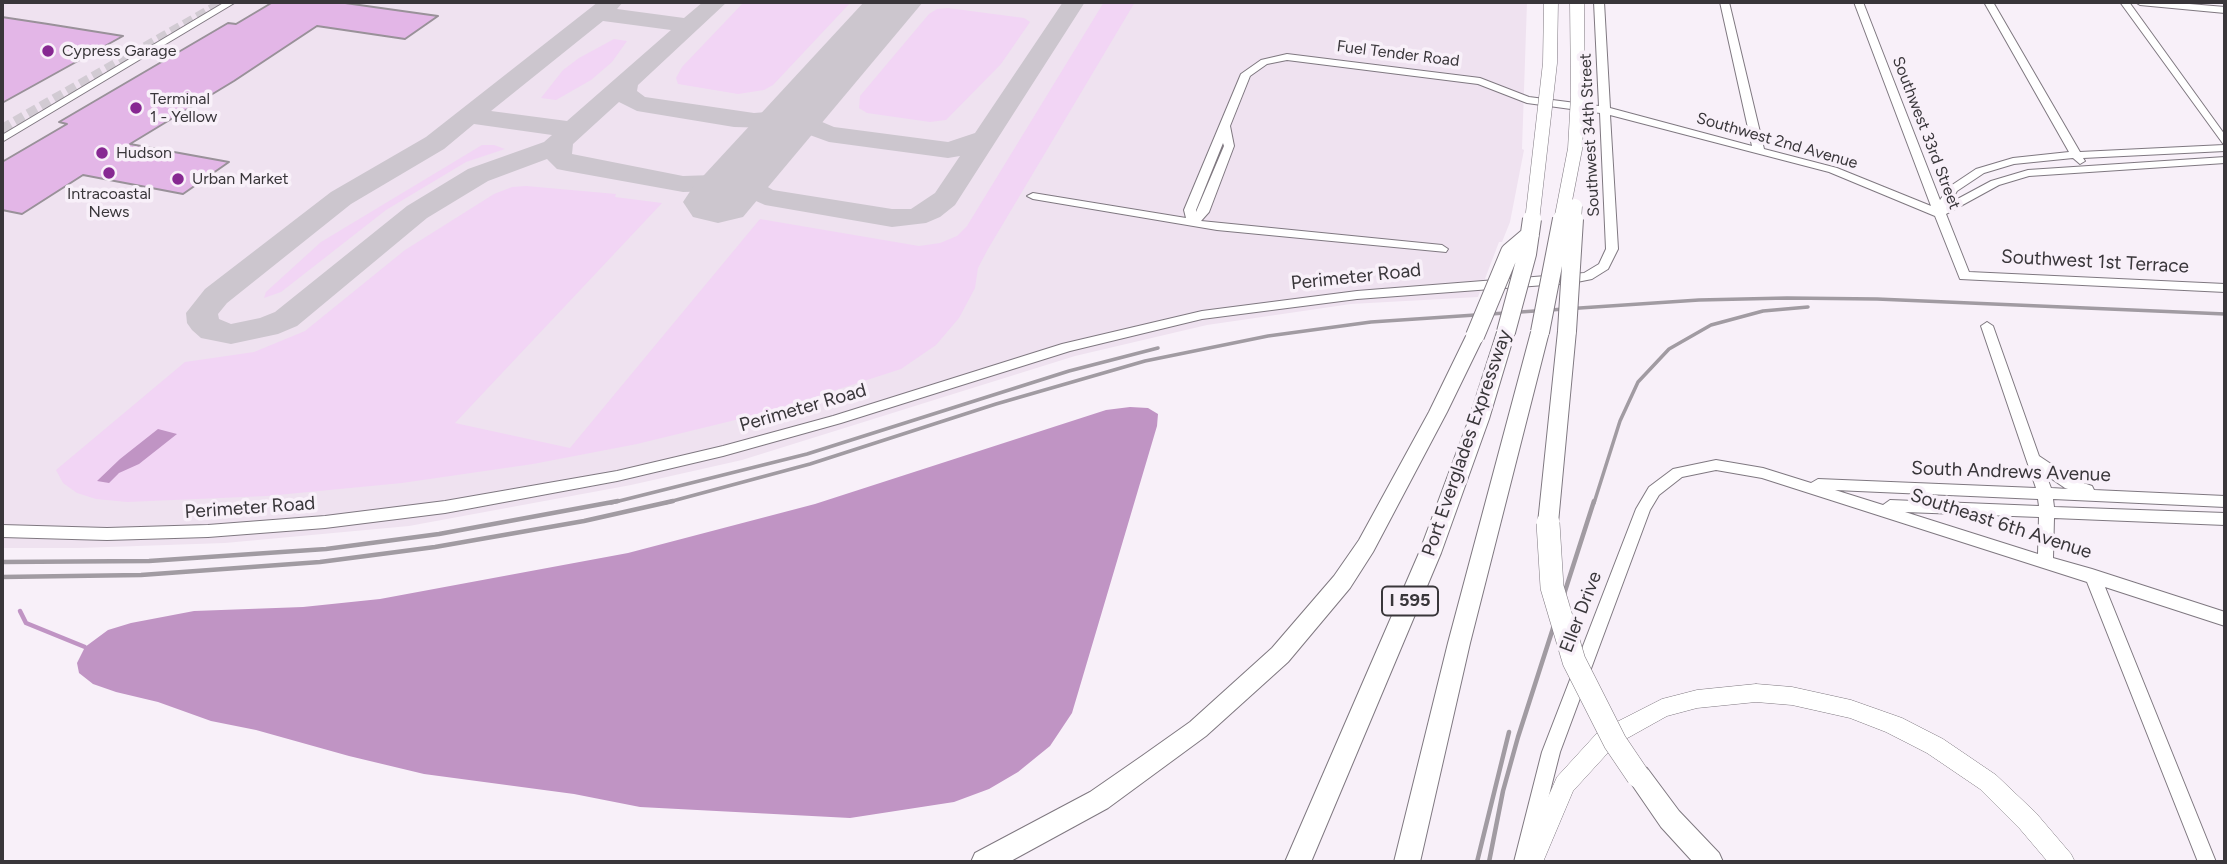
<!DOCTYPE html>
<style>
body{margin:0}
#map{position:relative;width:2227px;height:864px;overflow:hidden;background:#f8f0f9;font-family:Figtree,sans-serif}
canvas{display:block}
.frame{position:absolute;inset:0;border:4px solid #39363a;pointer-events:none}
</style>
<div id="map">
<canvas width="2227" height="864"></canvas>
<div class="frame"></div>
</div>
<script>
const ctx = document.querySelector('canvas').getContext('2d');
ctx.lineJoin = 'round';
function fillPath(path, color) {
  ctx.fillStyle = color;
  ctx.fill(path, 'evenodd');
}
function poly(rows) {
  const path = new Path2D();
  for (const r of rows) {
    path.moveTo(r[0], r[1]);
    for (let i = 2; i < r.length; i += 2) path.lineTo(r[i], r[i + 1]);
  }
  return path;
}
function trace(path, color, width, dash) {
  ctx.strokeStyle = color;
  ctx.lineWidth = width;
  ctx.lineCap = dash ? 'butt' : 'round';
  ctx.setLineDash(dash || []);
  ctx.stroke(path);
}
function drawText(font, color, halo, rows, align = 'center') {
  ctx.font = font + ' Figtree,sans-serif';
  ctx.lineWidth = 7;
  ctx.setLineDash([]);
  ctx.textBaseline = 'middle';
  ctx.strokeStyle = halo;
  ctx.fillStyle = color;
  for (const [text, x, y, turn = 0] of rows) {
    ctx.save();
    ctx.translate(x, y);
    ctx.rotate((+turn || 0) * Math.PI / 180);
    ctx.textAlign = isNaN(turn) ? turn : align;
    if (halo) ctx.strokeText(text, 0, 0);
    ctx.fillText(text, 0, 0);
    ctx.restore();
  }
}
fillPath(poly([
 [2,2,1527,2,1522,149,1524,150,1510,222,1502,242,1499,242,1478,297,1351,304,1207,325,1075,356,742,460,631,485,409,526,225,543,79,548,2,548]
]), '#efe2f0');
fillPath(poly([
 [744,2,851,2,773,85,764,90,738,94,678,84,676,78,682,67],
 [1104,2,1135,2,988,249,978,268,975,288,959,318,936,345,901,369,768,412,637,444,533,464,402,483,267,496,127,502,96,499,77,493,63,483,56,470,185,362,254,352,305,331,405,250,494,194,512,187,526,186,616,194,615,197,662,203,455,423,570,448,760,219,919,246,940,243,957,236,967,226],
 [948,8,1024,18,1030,22,1001,64,946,120,930,122,867,113,859,108,860,96,929,14,937,9],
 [614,39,627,41,612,62,591,80,556,100,541,98,563,70,579,58],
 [482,145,494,145,505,149,466,162,386,210,281,292,264,298,266,292,321,242]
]), '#f2d5f5');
fillPath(poly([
 [1130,407,1148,408,1158,414,1157,426,1072,713,1050,746,1018,772,989,789,954,802,850,818,640,807,574,794,424,774,349,756,256,730,211,721,158,702,116,692,93,684,79,673,77,663,85,647,108,630,131,623,194,611,303,607,380,599,628,553,815,504,1106,410],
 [158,429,177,434,139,464,119,473,109,483,97,481,120,459]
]), '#c094c4');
trace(poly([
 [20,611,26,623,85,647]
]), '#c094c4', 4.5);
fillPath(poly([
 [598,2,623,2,617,9,684,18,703,2,727,2,638,85,637,91,645,97,754,113,767,112,802,98,811,101,815,106,815,119,834,127,948,142,975,133,1063,2,1085,2,955,205,940,217,926,223,892,227,765,205,738,193,734,186,716,191,683,192,567,171,557,169,547,159,488,181,427,218,297,326,278,334,231,344,201,338,192,330,187,323,186,313,205,289,331,192,426,137,598,2],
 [603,21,671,30,567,121,491,111,603,21],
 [619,102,637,111,734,127,772,128,791,121,796,130,829,142,948,158,960,156,935,193,911,209,892,209,773,190,759,182,762,167,758,161,748,159,713,175,683,176,572,154,573,144,619,102],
 [474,124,552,135,544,142,468,169,407,206,275,312,260,318,231,324,219,319,218,314,227,303,351,204,444,149,474,124]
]), '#ccc6ce');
fillPath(poly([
 [864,2,923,2,743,217,718,223,693,217,683,202,693,187,864,2]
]), '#ccc6ce');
const building = poly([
 [273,2,338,2,438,16,405,39,317,26,234,81,130,144,229,162,183,194,83,175,22,214,2,210,2,162,67,124,59,122,228,23,236,24,273,2],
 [2,17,48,24,123,36,2,103,2,17]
]);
fillPath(building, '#e3b6e7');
trace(building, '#999199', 2);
trace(poly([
 [2,129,224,2]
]), '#d2cbd3', 10, [10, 5]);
const minor = poly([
 [225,2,236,2,2,142,2,135,225,2],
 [1594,2,1604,2,1610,108,1752,146,1720,2,1729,2,1764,149,1837,168,1931,206,1854,2,1863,2,1940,200,1949,187,1976,169,2013,158,2069,152,1984,2,1993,2,2080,152,2224,145,2120,2,2129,2,2225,135,2225,151,2083,158,2085,161,2080,164,2073,158,2014,164,1984,173,1957,191,1950,203,1991,181,2028,170,2225,157,2225,163,2029,176,1999,185,1946,214,1969,272,2225,284,2225,292,1960,279,1935,216,1829,172,1610,115,1618,249,1608,269,1592,279,1572,283,1357,299,1202,319,1070,351,841,423,723,456,617,481,445,513,325,528,208,537,107,540,2,537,2,525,107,528,208,525,325,516,445,501,617,471,723,446,833,416,1062,344,1202,311,1357,291,1584,273,1599,264,1606,249,1600,113,1527,103,1478,84,1287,60,1267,64,1250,76,1230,126,1234,146,1209,212,1201,221,1442,245,1448,249,1446,252,1217,230,1033,199,1027,196,1033,193,1186,218,1184,210,1241,74,1261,60,1287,54,1480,78,1529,97,1599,106,1594,2],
 [1223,143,1224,146,1196,212,1196,210,1223,143],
 [2135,2,2166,2,2225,7,2225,13,2140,5,2135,2],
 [1987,322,1993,326,2039,456,2075,480,2092,486,2094,490,2225,496,2225,507,2053,499,2054,507,2225,513,2225,525,2054,518,2053,558,2092,569,2225,612,2225,626,2105,587,2216,862,2198,862,2087,582,1762,478,1716,470,1682,477,1659,495,1650,510,1560,752,1532,862,1514,862,1542,752,1636,509,1649,487,1673,469,1716,460,1763,468,1811,483,1818,479,2036,488,1981,326,1987,322],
 [2046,475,2065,488,2068,489,2051,488,2046,475],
 [1835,490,2038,499,2039,506,1890,500,1883,505,1835,490],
 [1905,512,2039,517,2038,554,1905,512]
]);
const major = poly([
 [1756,684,1792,687,1851,700,1902,718,1943,739,1996,775,2036,813,2071,854,2075,862,2048,862,2020,829,1980,789,1927,753,1886,732,1850,718,1792,705,1756,702,1697,708,1667,716,1615,745,1573,791,1543,862,1519,862,1557,777,1599,731,1662,699,1697,690,1756,684]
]);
const highway = poly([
 [1567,325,1576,331,1558,523,1555,529,1548,531,1541,529,1538,523,1558,331,1567,325],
 [1506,326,1515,332,1489,419,1441,553,1311,862,1285,862,1419,553,1469,419,1497,332,1506,326],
 [1540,326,1549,332,1470,643,1420,862,1394,862,1448,643,1531,332,1540,326],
 [1475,330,1484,336,1447,412,1373,552,1350,588,1288,662,1206,736,1108,808,1009,862,971,862,975,853,1090,792,1142,756,1190,722,1272,648,1334,576,1359,540,1429,412,1466,336,1475,330],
 [1638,765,1647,768,1679,811,1719,853,1723,862,1693,862,1661,827,1626,776,1629,768,1638,765]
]);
trace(minor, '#7f7880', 2);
trace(major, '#7f7880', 1);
trace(highway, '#7f7880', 2);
fillPath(minor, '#fff');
fillPath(major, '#fff');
fillPath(highway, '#fff');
trace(poly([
 [611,503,807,454,1069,371,1158,348],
 [665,503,810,464,996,404,1145,361,1268,336,1371,322,1699,300,1787,298,1877,299,2225,314],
 [1594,503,1620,421,1638,382,1669,349,1711,325,1763,311,1808,307]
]), '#a19ba2', 3.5);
trace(poly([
 [2,562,149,561,326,549,439,534,618,501],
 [2,577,141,575,320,562,435,547,584,521,673,501],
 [1477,862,1509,732],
 [1489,862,1503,791,1518,737,1594,501]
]), '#a19ba2', 4.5);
const highwayBridgeFar2 = poly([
 [1532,221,1550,63,1551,2],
 [1561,221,1575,149,1578,96,1577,2],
 [1574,221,1575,206]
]);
const highwayBridgeFar1 = poly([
 [1567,331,1574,219],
 [1506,332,1527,254,1532,219],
 [1540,332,1562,219],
 [1475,336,1510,252,1530,235]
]);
const highwayBridge = poly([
 [1548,523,1552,587,1574,661,1615,742,1638,776]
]);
trace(highwayBridgeFar2, '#7f7880', 15, []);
trace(highwayBridgeFar1, '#7f7880', 20, []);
trace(highwayBridge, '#7f7880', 24, []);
trace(highwayBridgeFar2, '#fff', 14);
trace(highwayBridgeFar1, '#fff', 18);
trace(highwayBridge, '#fff', 23);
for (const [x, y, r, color] of [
 [48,51,7,"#872892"],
 [136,108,7,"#872892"],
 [102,153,7,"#872892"],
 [109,173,7,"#872892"],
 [178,179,7,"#872892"]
]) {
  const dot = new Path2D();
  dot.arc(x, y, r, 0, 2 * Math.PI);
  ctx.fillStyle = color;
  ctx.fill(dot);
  trace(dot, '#f8f0f9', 2.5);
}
drawText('16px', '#39363a', '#f8f0f9', [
 ["Cypress Garage",62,51],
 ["Terminal",150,99],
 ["1 - Yellow",150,117],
 ["Hudson",116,153],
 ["Urban Market",192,179],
 ["Intracoastal",109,194,"center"],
 ["News",109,212,"center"]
], 'left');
drawText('16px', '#39363a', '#f8f0f9', [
 ["Fuel Tender Road",1398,54,7],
 ["Southwest 33rd Street",1926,133,69],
 ["Southwest 34th Street",1590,135,-93],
 ["Southwest 2nd Avenue",1777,141,16]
]);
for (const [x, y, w] of [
 [1410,601,56]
]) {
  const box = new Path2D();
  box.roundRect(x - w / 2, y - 14.5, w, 29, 5);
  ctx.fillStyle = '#f8f0f9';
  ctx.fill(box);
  trace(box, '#39363a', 2);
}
drawText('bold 18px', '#39363a', null, [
 ["I 595",1410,601]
]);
drawText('19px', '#39363a', '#f8f0f9', [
 ["Southwest 1st Terrace",2095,262,3],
 ["Perimeter Road",1356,277,-6],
 ["Perimeter Road",803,408,-16],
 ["Port Everglades Expressway",1467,443,-71],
 ["South Andrews Avenue",2011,472,2],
 ["Perimeter Road",250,508,-4],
 ["Southeast 6th Avenue",2001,524,18],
 ["Eller Drive",1581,612,-69]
]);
</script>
